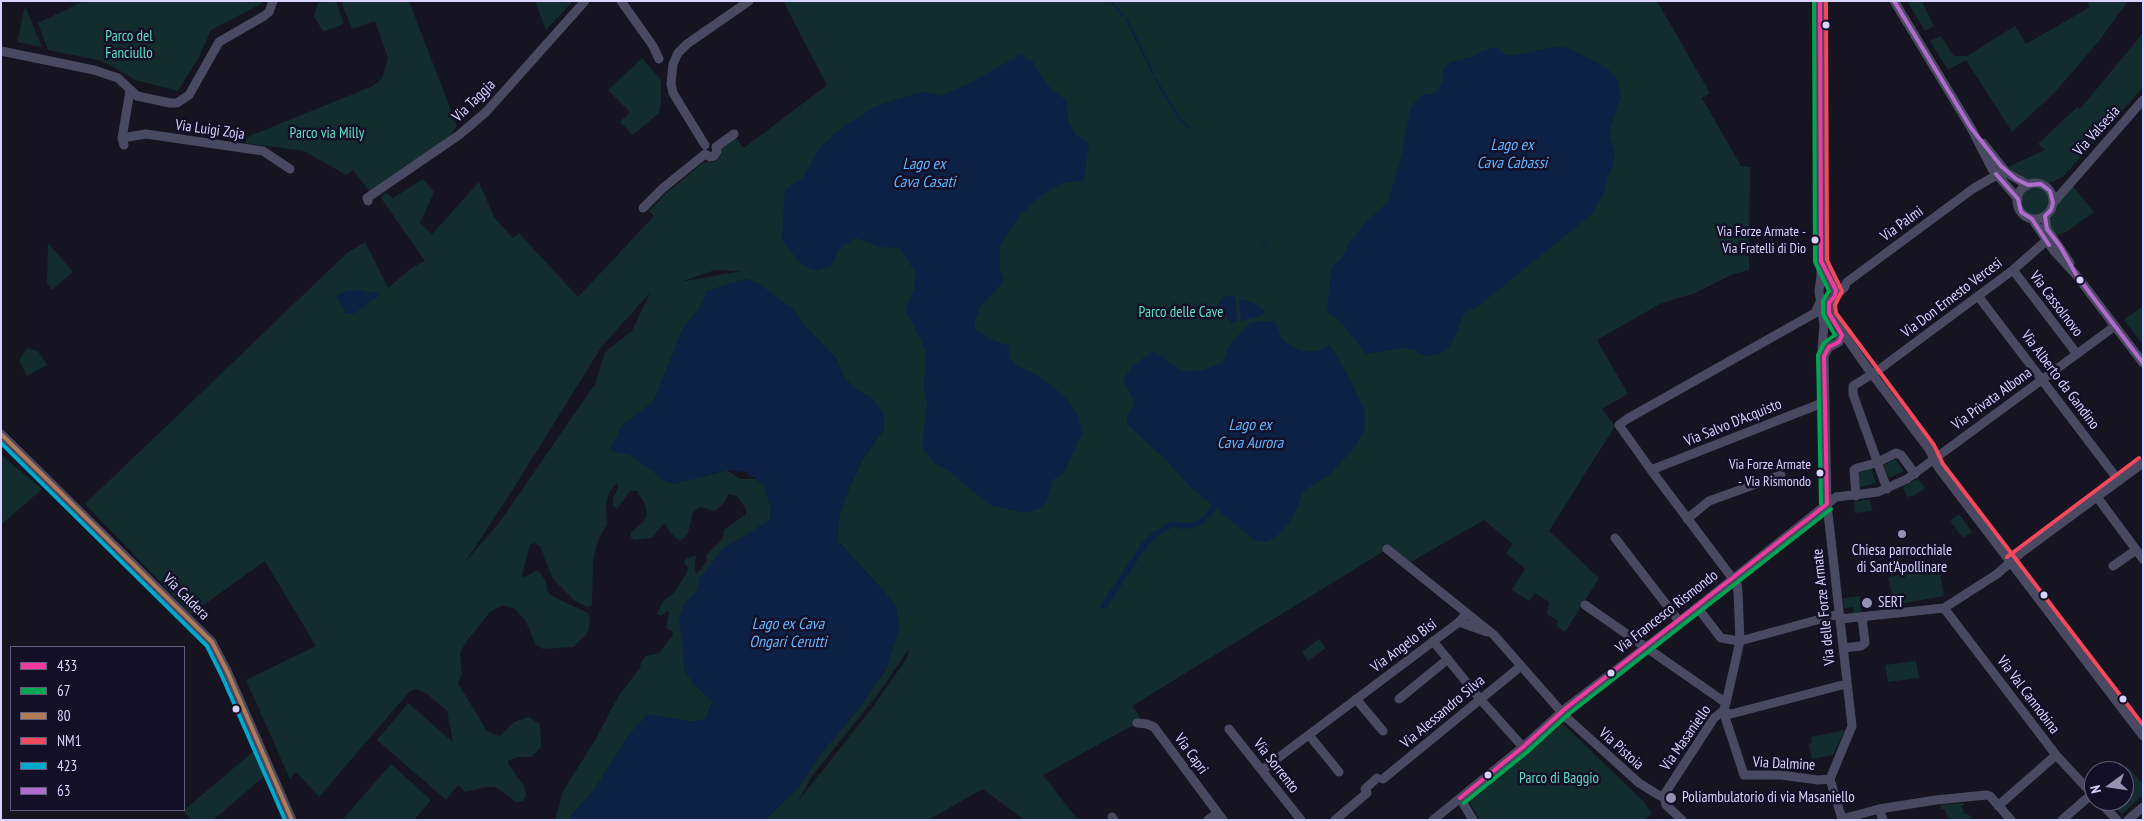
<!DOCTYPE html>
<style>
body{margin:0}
#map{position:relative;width:2144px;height:821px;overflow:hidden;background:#161421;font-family:"PT Sans Narrow",sans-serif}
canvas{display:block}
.frame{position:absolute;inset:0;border:2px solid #d9d4ff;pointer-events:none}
.legend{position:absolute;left:10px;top:646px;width:175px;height:165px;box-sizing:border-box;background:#130f26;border:1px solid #625e7d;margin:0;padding:6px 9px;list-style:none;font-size:15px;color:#d9d4ff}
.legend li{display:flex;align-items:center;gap:10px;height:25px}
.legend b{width:25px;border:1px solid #625e7d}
.north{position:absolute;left:2084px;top:761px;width:50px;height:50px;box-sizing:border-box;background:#130f26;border:1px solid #625e7d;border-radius:50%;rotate:256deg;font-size:14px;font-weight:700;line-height:20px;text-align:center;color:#d9d4ff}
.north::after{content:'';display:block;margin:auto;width:18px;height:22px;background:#9591b1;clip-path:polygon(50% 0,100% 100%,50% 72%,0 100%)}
</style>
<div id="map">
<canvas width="2144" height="821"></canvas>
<div class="frame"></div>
<ul class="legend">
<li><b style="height:6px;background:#f13a9d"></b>433</li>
<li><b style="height:6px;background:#00a651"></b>67</li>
<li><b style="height:6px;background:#b07c57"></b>80</li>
<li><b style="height:6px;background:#f3495d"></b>NM1</li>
<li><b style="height:6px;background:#00a9ce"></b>423</li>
<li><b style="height:6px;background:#b06ccc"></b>63</li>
</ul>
<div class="north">N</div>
</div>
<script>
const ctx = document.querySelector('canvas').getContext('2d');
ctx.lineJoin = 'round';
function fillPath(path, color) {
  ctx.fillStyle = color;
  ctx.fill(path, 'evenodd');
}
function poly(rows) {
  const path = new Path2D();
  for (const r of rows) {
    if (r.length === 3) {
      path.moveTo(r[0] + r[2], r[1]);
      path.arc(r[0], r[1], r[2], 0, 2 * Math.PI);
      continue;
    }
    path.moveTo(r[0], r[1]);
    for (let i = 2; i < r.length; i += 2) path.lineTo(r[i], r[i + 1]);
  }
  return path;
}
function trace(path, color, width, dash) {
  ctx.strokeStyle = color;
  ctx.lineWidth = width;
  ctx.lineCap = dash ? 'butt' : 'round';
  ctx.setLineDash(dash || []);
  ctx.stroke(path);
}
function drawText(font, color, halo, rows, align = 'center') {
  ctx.font = font + ' "PT Sans Narrow",sans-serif';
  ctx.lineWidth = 5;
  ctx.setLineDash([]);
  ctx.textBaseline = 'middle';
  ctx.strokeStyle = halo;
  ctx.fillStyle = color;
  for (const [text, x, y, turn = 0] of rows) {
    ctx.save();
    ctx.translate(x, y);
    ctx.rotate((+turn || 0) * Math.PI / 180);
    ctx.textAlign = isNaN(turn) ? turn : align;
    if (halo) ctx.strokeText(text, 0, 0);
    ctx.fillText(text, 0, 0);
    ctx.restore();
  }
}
fillPath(poly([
 [84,1,261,1,261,4,211,30,199,57,178,91,135,80,114,67,98,60,48,50,38,23],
 [336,1,343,21,342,25,325,31,322,30,314,16,318,3],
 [341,1,409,1,457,126,447,140,370,192,353,170,346,175,304,151,245,143,247,137,373,86,382,78,388,58,375,21,352,29],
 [535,1,573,1,546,30],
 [783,1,1657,1,1710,93,1702,98,1741,166,1750,167,1749,270,1731,275,1695,293,1660,304,1597,340,1628,394,1602,409,1615,426,1549,531,1599,578,1565,632,1556,626,1558,621,1547,614,1549,602,1535,593,1529,601,1512,590,1525,569,1506,553,1513,544,1484,520,1409,563,1389,548,1132,706,1140,717,1137,723,1043,775,1078,820,1024,820,983,789,928,820,765,820,798,788,822,752,855,713,887,668,896,605,838,541,839,518,848,491,862,461,884,429,872,398,854,388,842,375,837,359,807,329,792,308,746,279,707,291,700,308,683,329,654,401,621,427,611,450,629,455,652,470,661,479,702,477,727,470,740,479,756,479,764,485,766,491,771,509,770,520,754,530,700,577,696,593,684,604,683,645,685,671,694,684,713,701,706,719,692,722,648,715,628,736,595,789,570,817,572,820,555,820,563,791,594,742,619,695,640,668,641,662,646,656,659,653,673,635,672,631,666,628,669,612,667,611,661,616,657,614,664,600,674,593,686,574,688,568,684,562,686,559,696,555,695,569,696,573,699,571,707,561,706,555,722,540,724,530,746,514,746,509,737,496,729,494,723,504,715,511,701,507,693,512,688,533,682,540,677,539,670,532,666,524,663,524,652,538,635,540,631,538,631,532,643,522,647,515,645,504,637,491,630,491,617,509,613,506,613,498,618,488,617,483,609,493,606,504,607,524,598,540,593,560,592,605,587,607,575,601,553,579,540,546,534,543,530,545,522,574,523,577,527,576,536,570,540,572,546,582,547,591,552,596,588,613,590,618,589,629,584,637,573,647,543,649,536,645,525,620,515,609,503,605,490,612,466,642,460,653,462,674,458,683,487,731,500,736,514,722,528,717,540,724,541,747,531,757,517,757,508,761,508,764,524,786,526,795,523,801,516,802,496,787,487,787,465,792,458,785,446,800,377,740,408,703,453,742,447,711,426,693,416,689,409,692,319,797,296,772,290,779,246,680,316,646,265,561,191,614,85,504,347,253,365,242,388,288,411,268,425,261,381,198,386,193,393,198,423,179,434,192,420,223,432,234,479,182,494,217,513,238,519,233,578,297,654,216,649,211,666,193,703,163,713,162,719,158,721,148,736,138,744,148,827,85],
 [715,270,741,271,680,282],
 [650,293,632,331,605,352,595,384,499,523,466,561,515,486,602,346],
 [909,649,907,658,872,708,799,800,812,776,875,698],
 [1907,1,1924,1,1923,4,1934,26,1925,31],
 [2086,1,2128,1,2099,41,2056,91,2012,132,1966,60,1948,70,1930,41,1941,36,1954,56,1967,56,2015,26,2026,44,2090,7],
 [25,6,42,47,17,42],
 [2143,33,2143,87,2063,177,2049,183,2041,180,2026,181,2019,178,2008,167,2045,150,2038,144,2077,107,2080,109],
 [642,58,661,80,661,104,659,113,633,135,620,122,630,112,608,90],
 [2072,185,2094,212,2068,231,2056,236,2049,226,2049,219,2056,205],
 [2035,201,15],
 [48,243,73,272,52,290,47,283],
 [2143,306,2143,345,2124,320],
 [27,348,38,351,47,365,27,376,19,361],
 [1,455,42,489,1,525],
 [1895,459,1904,471,1889,478,1884,465],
 [1871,469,1876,483,1860,487,1858,473],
 [1918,479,1925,488,1915,495,1907,497,1903,487],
 [1869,499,1873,511,1855,513,1854,502],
 [1959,514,1972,532,1963,538,1950,521],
 [1939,568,1944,596,1894,605,1888,577],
 [1860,596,1861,612,1854,613,1853,607,1844,608,1843,598],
 [1319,639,1326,648,1308,661,1302,652],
 [1916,661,1919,678,1888,682,1885,665],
 [1563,724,1643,801,1652,814,1644,820,1480,820,1469,801],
 [1845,730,1833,755,1812,759,1809,744,1812,743,1811,737],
 [255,750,266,775,213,820,191,820,183,811],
 [391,764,431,800,414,820,342,820],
 [2127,766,2143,784,2143,795,2122,814,2108,801,2124,801,2124,771,2121,771],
 [1964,803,1964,805,1961,806,1965,814,1968,814,1971,818,1968,820,1944,820,1948,819,1945,809,1941,809,1940,805]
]), '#132c2d');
fillPath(poly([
 [1558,46,1570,49,1602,65,1616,76,1621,96,1609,134,1615,152,1613,167,1608,177,1605,190,1591,215,1481,304,1465,313,1450,347,1441,353,1429,356,1419,354,1417,351,1404,348,1366,354,1342,323,1327,311,1331,269,1333,265,1341,259,1350,242,1366,222,1388,202,1402,153,1409,114,1413,104,1422,95,1432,94,1438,90,1442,82,1443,69,1451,62,1471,57,1491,48,1498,48,1504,54,1512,56],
 [1021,54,1033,62,1047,85,1067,101,1068,121,1075,134,1089,143,1084,181,1062,183,1042,195,1021,214,1000,245,1000,270,1004,281,981,306,975,319,975,329,995,341,1009,346,1009,357,1015,364,1044,379,1067,399,1078,415,1082,433,1068,464,1062,475,1053,479,1046,503,1036,510,1025,513,990,505,947,470,934,463,922,447,927,405,924,386,926,353,916,330,905,310,914,289,915,272,900,248,879,247,856,238,840,248,831,266,817,271,801,264,782,240,785,189,803,178,820,147,845,125,879,105,907,96,923,92,942,96,977,79],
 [746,279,756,282,792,308,808,329,837,359,842,375,854,388,872,398,884,413,884,429,862,461,848,491,839,518,838,541,896,605,899,630,887,667,855,713,822,752,798,788,765,820,572,820,570,817,595,789,628,736,648,714,692,722,706,719,713,702,694,684,685,671,679,617,684,604,696,593,700,577,724,548,770,520,771,509,766,491,764,485,746,472,727,470,674,484,661,479,652,470,629,455,610,450,621,427,654,401,683,329,700,308,707,291],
 [357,289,366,292,380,293,380,295,355,313,346,314,336,296,348,290,354,291],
 [1232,295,1236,298,1237,322,1231,323,1218,305,1223,297],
 [1239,299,1254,303,1259,306,1265,311,1263,315,1241,321],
 [1275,321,1282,339,1300,351,1316,351,1330,345,1351,381,1365,412,1365,429,1356,446,1330,474,1303,491,1298,507,1289,523,1275,538,1265,542,1255,541,1188,485,1168,462,1127,424,1128,412,1135,404,1123,379,1134,365,1153,351,1183,371,1202,370,1222,363,1230,344,1251,322]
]), '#0d2144');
trace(poly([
 [1111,1,1123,16],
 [1127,20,1153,73],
 [1155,78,1180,120,1190,128],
 [1263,246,1266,245]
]), '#0d2144', 2);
trace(poly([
 [1208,515,1214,507],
 [1104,606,1145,544,1153,536,1172,524,1184,526,1196,524,1203,520]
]), '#0d2144', 6);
trace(poly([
 [621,1,653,46,659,59],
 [1820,1,1821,276,1819,291,1824,325,1822,348,1824,356,1827,504,1852,726,1830,779,1842,819],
 [1894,1,1971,128,1992,169,2018,199],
 [1,51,94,70,118,78,137,96,170,103,177,103,189,95,219,42,264,16,269,12,273,1],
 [122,138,146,134,263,151,290,169],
 [1983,143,2007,173,2028,185],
 [124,145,122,138,130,91],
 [705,145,673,93,671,84,673,64,678,53,687,44,749,1],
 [716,147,734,134],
 [705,154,710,157,714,156,717,151,716,147],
 [1997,175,1974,188,1847,282,1844,288,1829,302,1829,313,1866,366,1929,449,1938,467,2143,736],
 [2035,201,18],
 [368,201,367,198,459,135,486,112,585,1],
 [2053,203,2143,100],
 [643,208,663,188,705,154],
 [2045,216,2047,229,2070,263],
 [2032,219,2054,251,2077,276,2143,363],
 [1823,266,1835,288,1835,296],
 [2013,270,2077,354],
 [1978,296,2119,481],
 [1824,356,1829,347,1839,342,1841,332],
 [1,434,212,642,228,673,292,820],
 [1651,470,1825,402],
 [1887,489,1853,394,1853,386,1877,371,1978,296,2013,270,2046,241],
 [1856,496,1854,470,1857,468,1876,463,1896,453,1901,455,1915,474],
 [2097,497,2143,559],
 [1687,519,1709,501,1781,475],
 [1615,538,1679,621],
 [1387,549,1494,635,1566,717,1639,783,1660,796,1664,795],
 [2113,566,2136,550],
 [1585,605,1726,703],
 [1697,607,1721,638,1740,641,1839,614],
 [1944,608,2056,755,2094,796],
 [1840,619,1944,608,1997,574,2022,552,2143,463],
 [1459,622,1487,632],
 [1433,641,1480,699,1523,747],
 [1843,648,1861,646,1865,643,1862,617],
 [1356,699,1383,731],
 [1399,699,1448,659],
 [1723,711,1744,775,1781,775,1818,780,1830,779],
 [1723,711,1731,714,1846,684],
 [1137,723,1147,724,1154,727,1223,820],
 [1229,729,1301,820],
 [1309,735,1339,772],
 [1262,770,1459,622,1467,613],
 [1383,779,1521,666],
 [1664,795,1714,718,1723,711,1726,703,1740,641,1738,592,1737,584,1733,579,1651,470,1619,425,1627,419,1815,313,1820,302],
 [1664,795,1666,805,1682,820],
 [1460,798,1473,820],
 [2099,801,2117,820],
 [1998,806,2056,755],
 [1879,809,1883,820],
 [1112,817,1114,820],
 [1842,819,1879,809,1936,800,1986,795,1990,796,2011,820],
 [1208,820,1217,813],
 [1335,820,1367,793,1365,789,1377,778],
 [1433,820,1523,747,1566,708,1675,625,1836,497,1878,492,1907,479,2115,326],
 [2062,820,2092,794],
 [2128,820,2143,807]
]), '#4a4962', 9);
trace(poly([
 [1820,1,1821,261,1836,290,1835,296,1829,303,1829,313,1842,335,1839,342,1829,347,1824,356,1827,504],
 [1460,798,1523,747,1566,708,1827,504]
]), '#f13a9d', 4);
trace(poly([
 [1814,1,1815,262,1829,291,1823,301,1823,314,1835,335,1824,343,1818,355,1821,504],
 [1464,803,1527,752,1570,713,1831,509]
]), '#00a651', 4);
trace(poly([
 [1,434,212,642,228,673,292,820]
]), '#b07c57', 4);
trace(poly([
 [1826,1,1827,260,1842,291,1835,305,1836,313,1934,445,1943,464,2143,725],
 [2007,557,2139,458]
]), '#f3495d', 4);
trace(poly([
 [1,443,207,646,222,676,285,820]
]), '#00a9ce', 4);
trace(poly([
 [1894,1,1971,128,2001,166,2016,179,2028,185,2041,184,2050,191,2053,203,2051,210,2045,216,2047,229,2060,246,2077,276,2143,363],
 [1996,174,2018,199,2021,212,2032,219,2049,245]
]), '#b06ccc', 4);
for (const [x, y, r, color] of [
 [1826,25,4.5,"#d9d4ff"],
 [1815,240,4.5,"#d9d4ff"],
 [2080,280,4.5,"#d9d4ff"],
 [1820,473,4.5,"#d9d4ff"],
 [1902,534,5,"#9591b1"],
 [2044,595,4.5,"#d9d4ff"],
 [1867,603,6,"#9591b1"],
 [1611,673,4.5,"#d9d4ff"],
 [2123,699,4.5,"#d9d4ff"],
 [236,709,4.5,"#d9d4ff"],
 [1488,775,4.5,"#d9d4ff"],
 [1671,798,6,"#9591b1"]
]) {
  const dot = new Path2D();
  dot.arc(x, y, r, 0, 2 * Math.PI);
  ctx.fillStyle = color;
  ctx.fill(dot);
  trace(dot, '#130f26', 2);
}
drawText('14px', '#d9d4ff', '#130f26', [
 ["Via Forze Armate -",1806,232],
 ["Via Fratelli di Dio",1806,249],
 ["Via Forze Armate",1811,465],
 ["- Via Rismondo",1811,482]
], 'right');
drawText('15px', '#5fe0c0', '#130f26', [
 ["Parco del",129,37],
 ["Fanciullo",129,54],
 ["Parco via Milly",327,134],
 ["Parco delle Cave",1181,313],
 ["Parco di Baggio",1559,779]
]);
drawText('15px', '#d9d4ff', '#130f26', [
 ["Via Taggia",474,101,-44],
 ["Via Luigi Zoja",210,130,8],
 ["Via Valsesia",2097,131,-48],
 ["Via Palmi",1902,224,-36],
 ["Via Don Ernesto Vercesi",1952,298,-37],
 ["Via Cassolnovo",2056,304,53],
 ["Via Alberto da Gandino",2060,380,53],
 ["Via Privata Albona",1992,399,-36],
 ["Via Salvo D'Acquisto",1733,423,-22],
 ["Via Caldera",186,597,45],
 ["Via delle Forze Armate",1824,607,-96],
 ["Via Francesco Rismondo",1667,612,-38],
 ["Via Angelo Bisi",1404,646,-37],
 ["Via Val Cannobina",2028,695,53],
 ["Via Alessandro Silva",1443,712,-40],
 ["Via Masaniello",1686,738,-55],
 ["Via Pistoia",1621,749,42],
 ["Via Capri",1191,754,54],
 ["Via Dalmine",1784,764,3],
 ["Via Sorrento",1276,766,52]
]);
drawText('15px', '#d9d4ff', '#130f26', [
 ["Chiesa parrocchiale",1902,551,"center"],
 ["di Sant'Apollinare",1902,568,"center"],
 ["SERT",1878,603],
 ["Poliambulatorio di via Masaniello",1682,798]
], 'left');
drawText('italic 16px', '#62b6ff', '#130f26', [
 ["Lago ex",1512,145],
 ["Cava Cabassi",1512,163],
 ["Lago ex",924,164],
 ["Cava Casati",924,182],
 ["Lago ex",1250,425],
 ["Cava Aurora",1250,443],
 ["Lago ex Cava",788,624],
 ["Ongari Cerutti",788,642]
]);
</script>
